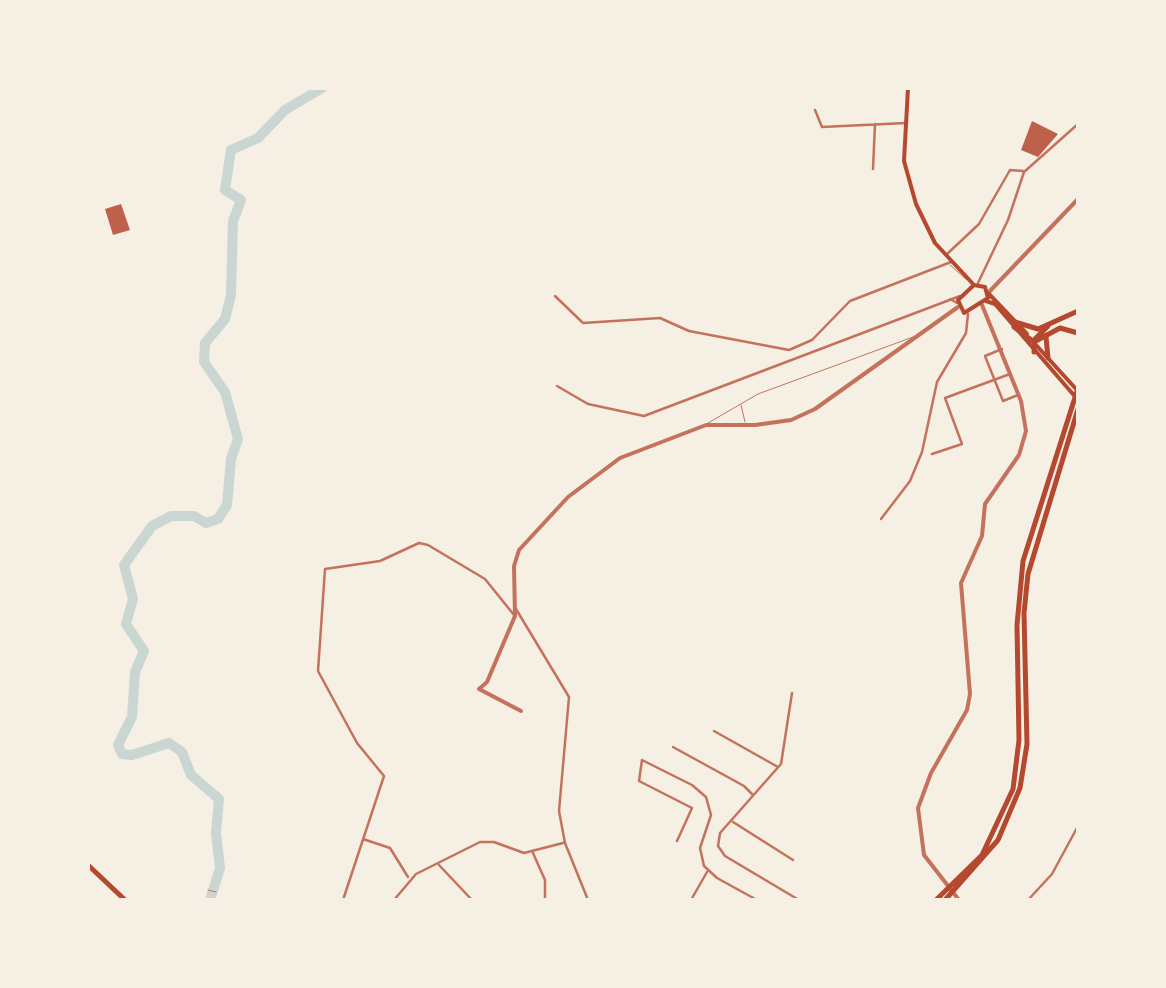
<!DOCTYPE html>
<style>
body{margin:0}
#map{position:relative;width:1166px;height:988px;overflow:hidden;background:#f6efe4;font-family:"DM Sans",sans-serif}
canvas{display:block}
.frame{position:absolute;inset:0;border:90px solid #f6efe4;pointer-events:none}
</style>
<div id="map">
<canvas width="1166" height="988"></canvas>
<div class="frame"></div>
</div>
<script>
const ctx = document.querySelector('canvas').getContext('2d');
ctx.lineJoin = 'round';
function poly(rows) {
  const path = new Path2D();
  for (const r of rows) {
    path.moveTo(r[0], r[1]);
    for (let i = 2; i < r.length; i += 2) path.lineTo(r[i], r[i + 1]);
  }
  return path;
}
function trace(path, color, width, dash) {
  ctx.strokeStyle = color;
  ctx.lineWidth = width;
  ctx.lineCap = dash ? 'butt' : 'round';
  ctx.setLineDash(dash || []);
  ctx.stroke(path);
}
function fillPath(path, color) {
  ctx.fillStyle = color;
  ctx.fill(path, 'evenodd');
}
trace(poly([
 [210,900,220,868,216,833,219,799,191,775,182,752,169,743,132,755,122,754,118,745,132,717,135,672,144,651,126,624,133,599,124,565,152,526,171,516,194,516,206,523,218,519,227,505,231,459,238,439,225,392,204,362,205,343,225,319,231,295,233,221,241,200,225,190,231,150,258,138,285,110,322,88]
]), '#c9d6d2', 10);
fillPath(poly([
 [1032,121,1058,134,1038,157,1021,150],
 [121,204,130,230,113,235,105,209]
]), '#bf614a');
trace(poly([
 [950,265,967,280],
 [741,405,745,422],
 [708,423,758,394,913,337],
 [208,890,216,892]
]), '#c5725c', 1);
trace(poly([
 [381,88,385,88],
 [815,110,822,127,906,123],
 [873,169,875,124],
 [946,255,979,224,1010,170,1023,171],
 [978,283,1008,220,1024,172,1078,124],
 [555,296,583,323,660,318,689,331,789,350,812,340,850,301,951,262],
 [950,299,957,303],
 [1002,349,985,356,1003,401,1018,395],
 [557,386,588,404,644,416,960,296],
 [932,454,962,444,945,398,1010,374],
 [881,519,910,481,922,452,937,382,966,333,968,314],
 [516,609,569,697,559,811,565,843,588,900],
 [792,693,781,764,720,833,718,846,725,856,799,900],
 [714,731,778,767],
 [673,747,744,786,753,795],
 [733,822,793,860],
 [363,839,390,848,408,877],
 [677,841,692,808,639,781,642,760,692,785,706,797,711,815,700,848,704,866,717,878,757,900],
 [533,853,545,880,545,900],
 [439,865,472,900],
 [343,900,384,776,357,743,318,671,325,569,380,561,419,543,428,545,485,579,514,615],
 [394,900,416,874,480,842,494,842,524,853,563,843],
 [691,900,707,872],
 [1028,900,1052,874,1078,826]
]), '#c5725c', 2.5);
trace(poly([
 [989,292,1078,199],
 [521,711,479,689,487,682,515,616,514,566,519,550,568,497,620,458,706,425,755,425,791,420,815,409,958,307],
 [959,900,924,855,918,808,931,773,967,710,970,694,961,583,982,536,985,504,1019,455,1026,431,1021,401,982,305]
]), '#c5725c', 4);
trace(poly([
 [908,88,904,161,916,204,935,243,974,285],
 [974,285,985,287,988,298,964,313,958,300,974,285],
 [989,294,1027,334],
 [986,301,995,304,1078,400],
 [1036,345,1077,390]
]), '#b5482f', 4);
trace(poly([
 [88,865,125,900]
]), '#b5482f', 5);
trace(poly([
 [1015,322,1038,329,1078,311],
 [1014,327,1034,342],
 [1046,337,1048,358],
 [1034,342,1060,328,1078,333],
 [1034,352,1035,339,1048,326],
 [936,900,982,855,1013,789,1019,740,1017,625,1023,561,1078,388],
 [945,900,998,840,1020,788,1027,744,1024,613,1028,574,1078,409]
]), '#b5482f', 5);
</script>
